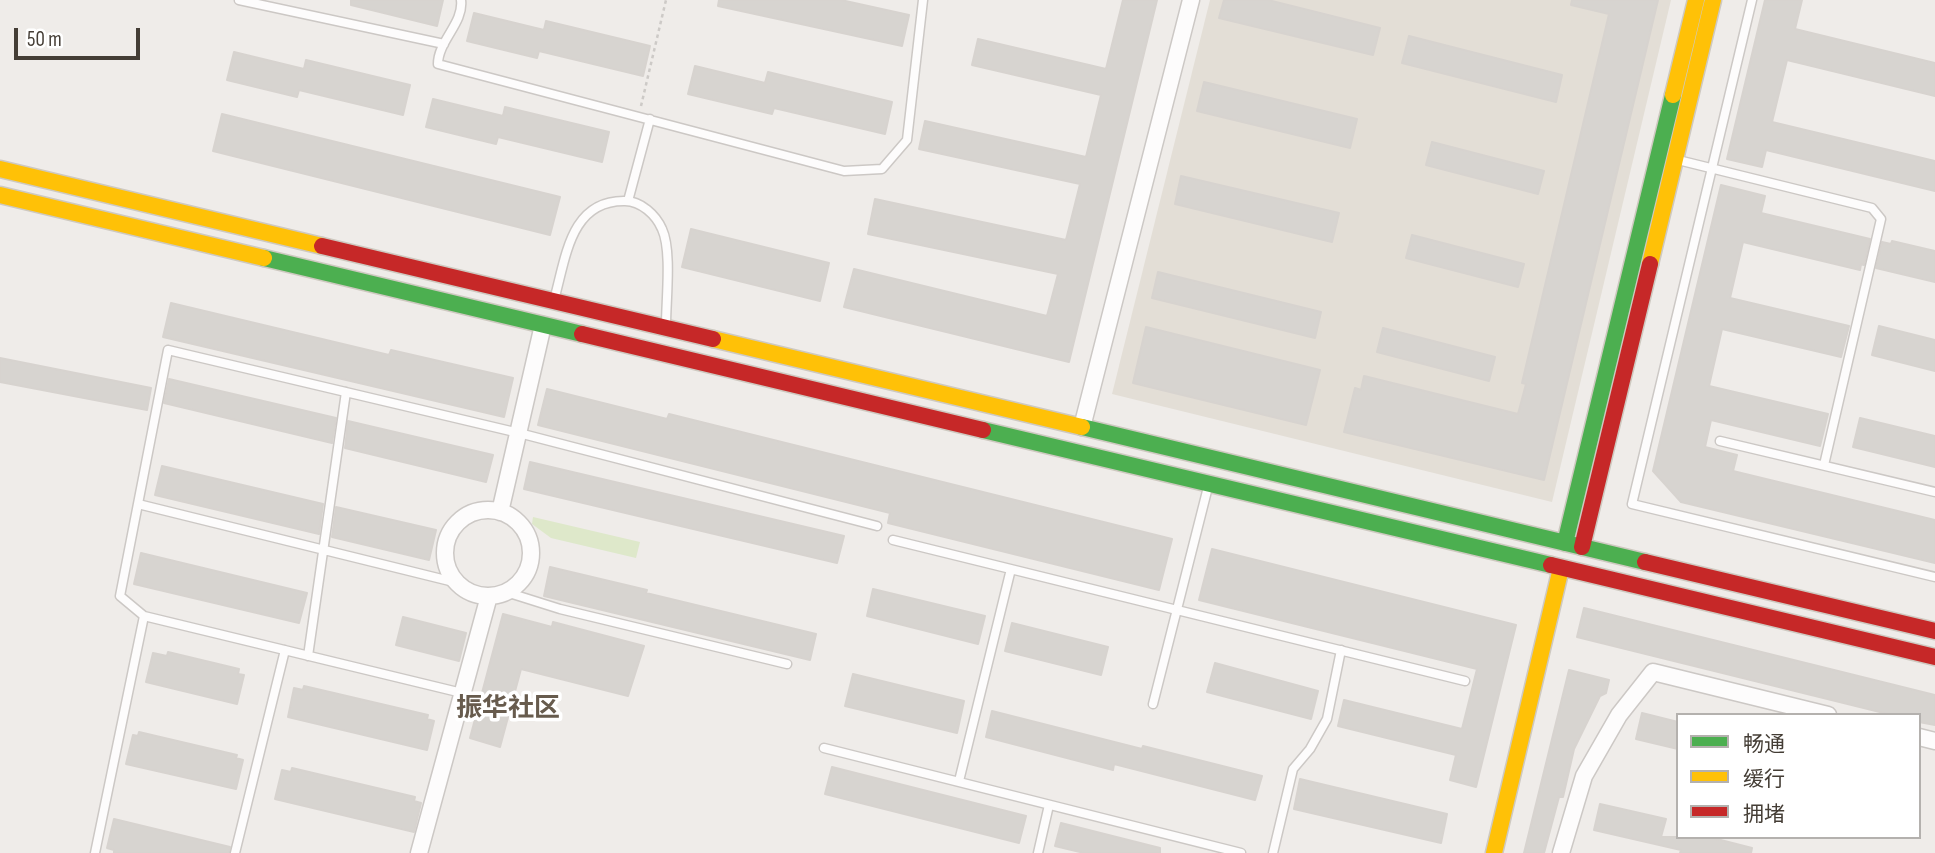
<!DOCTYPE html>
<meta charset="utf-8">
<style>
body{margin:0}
#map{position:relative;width:1935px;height:853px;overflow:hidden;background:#efece9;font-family:"Sofia Sans Condensed","Noto Sans SC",sans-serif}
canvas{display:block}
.legend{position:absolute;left:1676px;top:713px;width:245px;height:126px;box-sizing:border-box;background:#fff;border:2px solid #b4b1ae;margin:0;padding:9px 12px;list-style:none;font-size:21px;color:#443d35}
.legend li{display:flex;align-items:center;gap:14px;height:35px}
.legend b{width:35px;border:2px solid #b4b1ae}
.scale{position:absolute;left:14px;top:28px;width:126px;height:32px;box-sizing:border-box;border:4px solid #443d35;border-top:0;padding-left:9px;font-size:21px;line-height:24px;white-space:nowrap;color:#443d35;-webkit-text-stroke:5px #fff;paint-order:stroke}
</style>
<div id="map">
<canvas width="1935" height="853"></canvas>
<ul class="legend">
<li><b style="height:9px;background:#4caf50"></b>畅通</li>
<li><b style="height:9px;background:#ffc107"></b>缓行</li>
<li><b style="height:9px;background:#c62828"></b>拥堵</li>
</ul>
<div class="scale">50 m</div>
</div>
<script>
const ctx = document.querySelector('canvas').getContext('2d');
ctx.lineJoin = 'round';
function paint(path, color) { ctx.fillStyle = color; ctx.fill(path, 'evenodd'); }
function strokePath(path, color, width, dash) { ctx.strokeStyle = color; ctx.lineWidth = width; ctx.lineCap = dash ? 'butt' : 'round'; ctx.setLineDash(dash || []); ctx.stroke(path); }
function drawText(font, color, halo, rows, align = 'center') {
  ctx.font = font + ' "Sofia Sans Condensed","Noto Sans SC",sans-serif'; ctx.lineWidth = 7; ctx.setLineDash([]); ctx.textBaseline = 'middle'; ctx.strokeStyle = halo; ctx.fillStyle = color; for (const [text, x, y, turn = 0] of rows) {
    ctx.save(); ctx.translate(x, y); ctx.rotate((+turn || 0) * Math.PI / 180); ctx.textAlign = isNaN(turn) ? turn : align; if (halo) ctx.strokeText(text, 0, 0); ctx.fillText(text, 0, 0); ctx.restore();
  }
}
paint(new Path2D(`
 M1210,0h461l-119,502 -440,-108z`), '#e3ded6');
paint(new Path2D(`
 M533,517l107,25 -4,16 -85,-20 -19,-14z`), '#dee8ca');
const building = new Path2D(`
 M351,0h92l-6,26 -86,-21z
 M719,0h122l68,15 -7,31 -184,-40z
 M1123,0h34l-88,362 -225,-55 10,-38 193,47 11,-42 -190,-40 7,-35 191,41 14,-56 -161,-35 6,-28 161,36 15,-62 -129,-30 6,-26 128,30z
 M1224,0h44l112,28 -7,27 -154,-37z
 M1572,0h86l-114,480 -200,-48 11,-44 6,2 3,-14 154,38 8,-30 -4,-1 87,-369 -38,-9z
 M1765,0h37l-7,29 140,34v33l-148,-36 -15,62 163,39v30l-169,-41 -4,17 -35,-8z
 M474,13l70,17 2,-9 104,25 -7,30 -104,-25 -2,7 -70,-17z
 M1409,36l153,39 -6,27 -154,-39z
 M234,52l70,17 2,-9 104,25 -7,30 -104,-25 -2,7 -70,-17z
 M695,66l70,17 3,-11 124,30 -7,32 -111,-26 -2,6 -84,-20z
 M1204,82l153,37 -7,29 -153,-37z
 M433,99l70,17 2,-9 104,25 -7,30 -104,-25 -2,7 -70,-17z
 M222,114l338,83 -10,38 -337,-84z
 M1432,142l112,29 -6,23 -112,-29z
 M1181,176l158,37 -7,29 -157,-38z
 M1721,185l44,11 -4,17 109,26 -6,26 -3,-1 -1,6 -117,-28 -13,56 119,28 -8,31 -119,-28 -13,57 119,28 -8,32 -109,-26 -6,27 32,8 -4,16 202,49v43l-254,-61 -28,-31z
 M691,229l138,34 -9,38 -138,-34z
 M1412,235l112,29 -6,23 -112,-29z
 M1892,241l43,10v31l-59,-14 6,-26 9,2z
 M1158,272l163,40 -6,26 -163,-40z
 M171,303l218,52 2,-5 122,28 -9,39 -341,-80z
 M1879,326l56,14v31l-63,-16z
 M1146,327l174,43 -14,55 -173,-42z
 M1383,328l112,29 -6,24 -112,-29z
 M0,358l151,30 -4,22 -147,-28z
 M169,379l167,39 -4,25 -168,-40z
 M547,389l120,30 2,-5 503,125 -13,51 -271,-67 2,-10 -352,-88z
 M1860,418l75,18v31l-82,-20z
 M348,421l145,34 -7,27 -141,-34z
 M530,462l314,74 -7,27 -313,-74z
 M162,466l161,38 -4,30 -164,-39z
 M336,507l100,23 -7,30 -97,-23z
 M1212,549l304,76 -40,162 -26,-7 6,-25 -118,-29 6,-26 118,29 15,-60 -278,-69z
 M141,553l166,40 -8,30 -165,-39z
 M550,567l97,23 -1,3 170,41 -6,26 -266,-64z
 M873,589l112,27 -7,28 -111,-28z
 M1584,608l351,87v30l-16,-3v-7h-27l-315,-78z
 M503,614l49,13 1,-5 91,24 -16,50 -107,-27 -21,78 -30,-9z
 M403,617l63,16 -7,28 -63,-16z
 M1012,623l96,24 -7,28 -96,-24z
 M168,652l71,17 -1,5 6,1 -7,29 -91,-22 7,-29 14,3z
 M1215,663l103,28 -7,28 -104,-27z
 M1569,670l40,10 -3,13 -6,3 -26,53 -11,48h-4l-15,56h-20z
 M853,674l111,27 -7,32 -112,-27z
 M304,686l124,29 -1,4 7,2 -7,29 -139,-33 6,-29 9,2z
 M992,711l150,38 1,-3 119,30 -7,24 -141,-36 -1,6 -127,-33z
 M1642,713l36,9v27l-42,-10z
 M139,732l98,23 -1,3 7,2 -7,29 -110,-25 7,-29 5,1z
 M832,767l194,49 -7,27 -194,-49z
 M292,768l123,29 -1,4 7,2 -7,29 -139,-33 7,-29 9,2z
 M1300,779l147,35 -6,29 -147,-34z
 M1600,804l66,15 -5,18h48l43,11 -1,5h-71l1,-3 -87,-20z
 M114,819l116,28 -1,6h-115v-3l-7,-2z
 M1061,823l99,25v5h-76l-29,-7z`);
paint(building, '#d7d4d0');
strokePath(building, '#d7d3cf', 2);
const lane = new Path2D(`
 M239,0l205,44
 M461,0c3,23 -23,41 -23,64l406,107 38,-2 25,-29 16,-140
 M1752,0l-120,504 303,73
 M1678,160l194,48 9,11 -57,246
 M628,201l22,-82
 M554,300c12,-42 16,-100 71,-99 16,0 31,14 37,28 10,21 4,71 4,96
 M1720,441l215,51
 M138,504l320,79
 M893,540l572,141
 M506,592l54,17 227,55
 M144,616l-24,-20 48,-246 351,83 358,93
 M308,656l38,-264
 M1153,704l55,-217
 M824,748l417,105
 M959,781l52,-212
 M95,853l49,-237 318,77
 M235,853l50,-203
 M1038,853l11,-48
 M1273,853l20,-84 17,-20 17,-30 14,-69`);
const street = new Path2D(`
 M1082,427l109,-427
 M445 553a43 43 0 1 1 86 0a43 43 0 1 1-86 0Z
 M500,512l43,-187
 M1919,737l16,4
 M419,853l70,-257
 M1561,853l23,-77 35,-61 34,-43 175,43`);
const fast = new Path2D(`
 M264,258l318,76
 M1082,427l563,135
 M983,430l568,135
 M1565,543l108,-448`);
const slow = new Path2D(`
 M1673,95l23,-95
 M0,169l322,77
 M0,195l264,63
 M1650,264l63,-264
 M713,339l369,88
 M1494,853l67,-285`);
const jam = new Path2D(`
 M322,246l391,93
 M582,334l401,96
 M1582,547l68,-283
 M1645,562l290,69
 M1551,565l384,92`);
strokePath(lane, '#ccc8c5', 11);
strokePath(street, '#ccc8c5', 19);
strokePath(fast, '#cec9c0', 19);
strokePath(slow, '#cec9c0', 19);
strokePath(jam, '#cec9c0', 19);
strokePath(new Path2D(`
 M641,106l25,-106`), '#cdcac7', 2.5, [3.5, 3.5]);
strokePath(lane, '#fdfcfc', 8);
strokePath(street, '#fdfcfc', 16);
strokePath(fast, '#4caf50', 16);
strokePath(slow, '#ffc107', 16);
strokePath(jam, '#c62828', 16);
drawText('bold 26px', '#675b4d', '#fff', [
 ["振华社区",508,709]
]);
</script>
